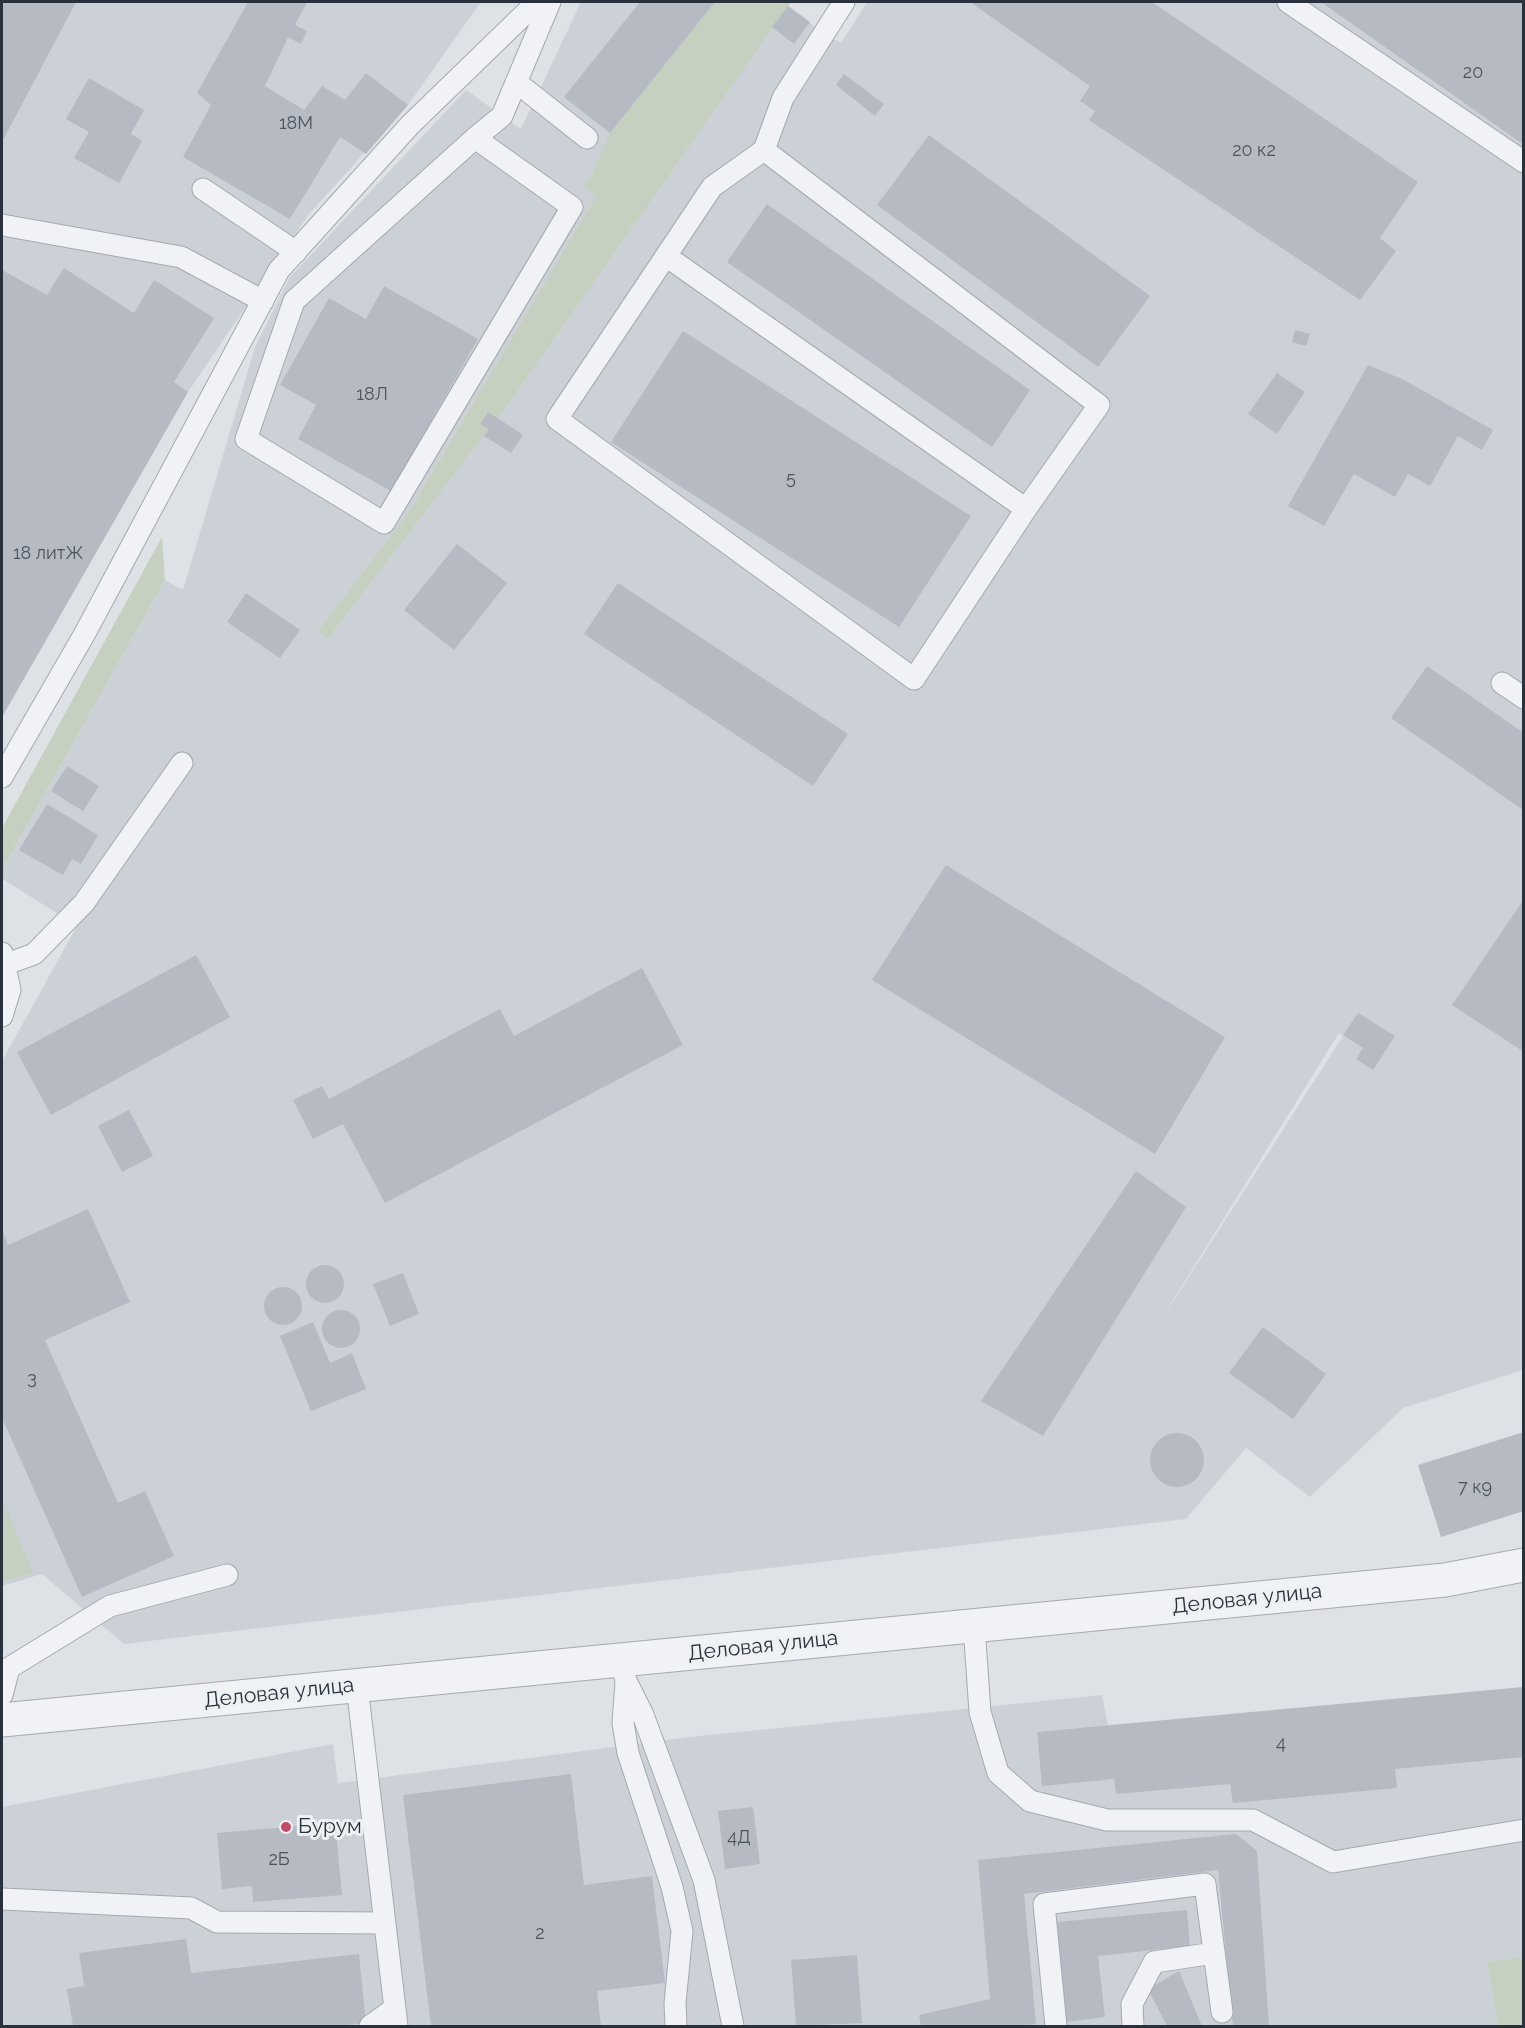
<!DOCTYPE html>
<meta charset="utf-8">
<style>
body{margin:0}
#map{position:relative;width:1525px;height:2028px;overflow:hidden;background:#dee2e6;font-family:Raleway,sans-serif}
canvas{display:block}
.frame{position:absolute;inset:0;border:3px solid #29313c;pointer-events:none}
</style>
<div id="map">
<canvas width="1525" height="2028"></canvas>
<div class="frame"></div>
</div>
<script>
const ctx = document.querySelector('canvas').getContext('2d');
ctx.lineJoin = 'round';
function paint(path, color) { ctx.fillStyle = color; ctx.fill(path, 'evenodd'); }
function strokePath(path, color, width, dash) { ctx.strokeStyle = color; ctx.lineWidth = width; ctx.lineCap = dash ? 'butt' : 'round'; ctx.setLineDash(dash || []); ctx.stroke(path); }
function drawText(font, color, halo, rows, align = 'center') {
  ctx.font = font + ' Raleway,sans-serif'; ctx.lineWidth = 6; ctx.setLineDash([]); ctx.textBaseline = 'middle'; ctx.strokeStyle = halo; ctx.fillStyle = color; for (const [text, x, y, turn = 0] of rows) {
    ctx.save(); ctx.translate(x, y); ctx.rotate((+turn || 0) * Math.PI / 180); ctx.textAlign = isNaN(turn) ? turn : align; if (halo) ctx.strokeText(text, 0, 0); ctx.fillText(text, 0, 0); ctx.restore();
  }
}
paint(new Path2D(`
 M2,2h479l-73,103 -99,109 -121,178 -186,325z
 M581,2h134l-105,132 -21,46 -7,7 14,9 -186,314 -93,122 11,7 160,-209 -8,-6 8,-12 10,7 290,-413 36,28 17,9 26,-41h656v1368l-120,38 -93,89 -64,-49 -60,71 -1062,125 -82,-70 -40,12v-525l75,-135 -71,-45 -2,-15 161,-286 18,10 72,-243 35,-70 176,-187 55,39zM1339,1033l4,3 -176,275v-1z
 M1523,1687v270l-36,6 11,63h-1496v-219l331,-63 5,39 352,-46 412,-42 6,30z`), '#ccd1d8');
paint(new Path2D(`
 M715,2h76l-293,417 -11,-6 -7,11 9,5 -161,210 -11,-7 93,-122 186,-314 -14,-9 7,-7 21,-47z
 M162,537l3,43 -161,286 2,15 -4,-3v-50z
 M2,1498l31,75 -31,9z
 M1523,1957v69h-25l-11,-64z`), '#c5d0c0');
paint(new Path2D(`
 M2,2h74l-74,140z
 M248,2h59l-12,23 12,6 -6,13 -13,-7 -23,49 39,24 18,-24 23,14 21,-27 42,32 -42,49 -26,-17 -50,82 -107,-62 28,-52 -14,-12z
 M640,2h75l-105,131 -46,-36z
 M970,2h182l266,180 -38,56 16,13 -36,49 -271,-180 6,-9 -15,-10 10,-15z
 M1321,2h203v143z
 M788,6l22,16 -16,22 -22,-17z
 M844,74l40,30 -9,12 -39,-31z
 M89,78l55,32 -13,24 11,7 -23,42 -45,-25 15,-26 -23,-13z
 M929,135l221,161 -52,71 -221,-162z
 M767,204l263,186 -38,57 -265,-185z
 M64,268l70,45 20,-33 60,38 -40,64 14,10 -186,325v-447l45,25z
 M384,286l94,53 -87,152 -93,-52 18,-34 -36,-20 49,-87 37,21z
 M1295,330l15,4 -4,12 -14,-4z
 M683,331l288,185 -72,111 -288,-185z
 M1368,365l34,14 91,51 -11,20 -24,-14 -28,50 -22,-12 -13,23 -41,-23 -30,52 -36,-20z
 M1277,373l28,19 -28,42 -29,-20z
 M488,412l35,23 -12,18 -27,-17 5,-7 -9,-5z
 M457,544l50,39 -53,67 -50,-40z
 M618,583l230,151 -35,52 -229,-152z
 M246,593l54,37 -20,28 -53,-36z
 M1427,666l97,67 -1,77 -132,-92z
 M67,766l32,20 -16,25 -32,-20z
 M47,804l51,31 -17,29 -9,-5 -9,16 -44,-25z
 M946,865l279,172 -70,117 -283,-174z
 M1524,899v153l-72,-47z
 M196,955l34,62 -179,98 -34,-63z
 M642,968l41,77 -298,158 -42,-79 -30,15 -20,-39 29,-14 7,13 171,-90 14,27z
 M1358,1013l37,23 -22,34 -17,-11 7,-11 -20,-13z
 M129,1110l24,46 -31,16 -24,-46z
 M1136,1171l50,36 -143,229 -62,-35z
 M88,1209l42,93 -85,38 73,163 27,-12 29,65 -92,41 -80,-179v-189l6,16z
 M306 1284a19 19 0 1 1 38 0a19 19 0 1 1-38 0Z
 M403,1273l16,41 -29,12 -17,-42z
 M264 1306a19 19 0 1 1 38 0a19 19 0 1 1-38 0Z
 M322 1329a19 19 0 1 1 38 0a19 19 0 1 1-38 0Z
 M313,1322l17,41 22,-10 14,36 -55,22 -31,-75z
 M1263,1327l63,47 -33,45 -64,-46z
 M1524,1432v79l-83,26 -23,-72z
 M1150 1460a27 27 0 1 1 54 0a27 27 0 1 1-54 0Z
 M1524,1687v70l-129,12 2,19 -164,15 -3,-19 -114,10 -2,-15 -72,7 -5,-54z
 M571,1774l13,111 68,-9 13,107 -68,8 4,35h-170l-28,-231z
 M753,1807l7,57 -35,5 -7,-58z
 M335,1823l7,72 -89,7 -1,-16 -30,3 -5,-56z
 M1236,1834l21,17 12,175h-36l-15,-156 -194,24 12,130 -18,2h-97l-2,-11 71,-16 -12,-139z
 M1187,1910l3,36 -92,10 7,61 -39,5 -9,-100z
 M186,1939l5,34 168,-19 7,69 -27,3h-266l-6,-37 17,-3 -5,-33z
 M857,1955l5,68 -66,3 -5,-66z
 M1179,1971l23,55h-35l-19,-37z`), '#b6bbc3');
const service = new Path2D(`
 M1288,2l236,160
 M516,82l71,56
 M475,138l97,69 -188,316 -138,-84 48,-138 181,-163 27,-22 48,-114
 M764,150l-52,37 -155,232 357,260 112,-170 73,-104 -335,-255 19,-52 61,-96
 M203,189l93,63
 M2,225l179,32 82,44
 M666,256l360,253
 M1502,683l22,15
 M2,777l82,-142 195,-365 131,-145 127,-123
 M2,953l8,37 -8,26
 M4,965l30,-11 50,-51 98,-140
 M974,1626l6,86 18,61 32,28 77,19h146l80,42 191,-32
 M621,1660l5,21 17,34 61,165 29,146
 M626,1682l-3,41 5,30 44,134 10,44 -7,72 1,23
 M357,1686l40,340
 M2,1695l7,-27 101,-62 117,-31
 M2,1899l189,9 26,14 168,1
 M370,2026l25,-18
 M1056,2026l-12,-122 161,-20 17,128
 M1133,2026l-1,-22 22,-42 60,-9`);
const tertiary = new Path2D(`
 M2,1720l1443,-140 79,-15`);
strokePath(service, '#a4a9b0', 23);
strokePath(tertiary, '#a4a9b0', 35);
strokePath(service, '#f0f2f5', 21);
strokePath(tertiary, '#f0f2f5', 33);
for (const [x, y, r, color] of [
 [286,1827,6,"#c24d65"]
]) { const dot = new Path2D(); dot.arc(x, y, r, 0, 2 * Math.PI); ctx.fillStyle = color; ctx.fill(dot); strokePath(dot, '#edf1f4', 2); }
drawText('18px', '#4c545e', null, [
 ["20",1473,73],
 ["18М",296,124],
 ["20 к2",1254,151],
 ["18Л",372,395],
 ["5",791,479],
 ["18 литЖ",48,554],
 ["3",32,1379],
 ["7 к9",1475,1488],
 ["4",1281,1744],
 ["4Д",739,1838],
 ["2Б",279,1860],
 ["2",540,1934]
]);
drawText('21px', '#29313c', '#edf1f4', [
 ["Деловая улица",1247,1599,-6],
 ["Деловая улица",763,1646,-6],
 ["Деловая улица",279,1693,-6]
]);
drawText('21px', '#29313c', '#edf1f4', [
 ["Бурум",298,1827]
], 'left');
</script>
